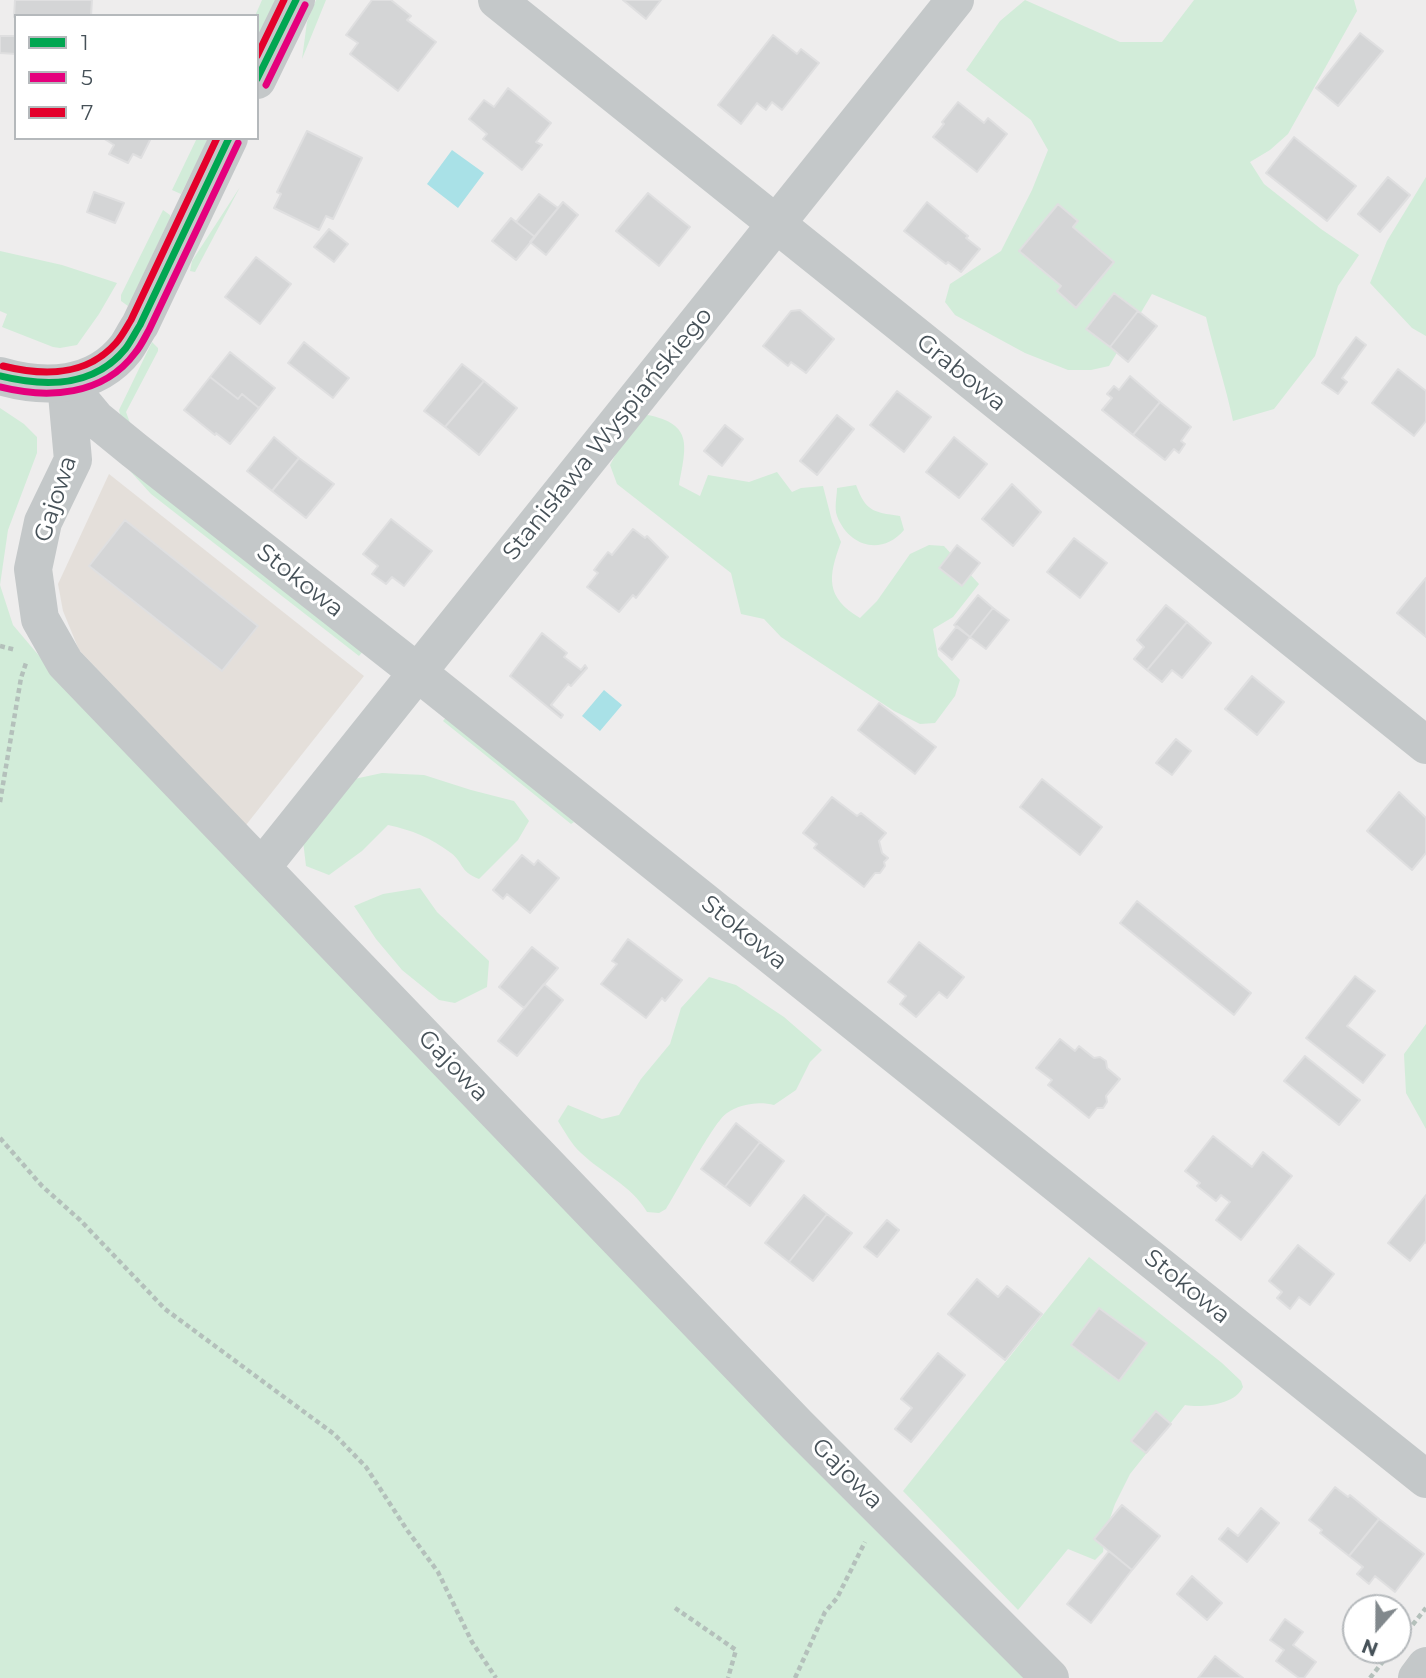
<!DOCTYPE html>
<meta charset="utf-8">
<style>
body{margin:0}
#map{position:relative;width:1426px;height:1678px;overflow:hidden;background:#eeeded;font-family:Montserrat,sans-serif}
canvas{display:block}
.legend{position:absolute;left:14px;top:14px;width:245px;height:126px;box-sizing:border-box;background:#fff;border:2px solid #b5b9bc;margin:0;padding:9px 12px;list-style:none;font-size:21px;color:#465158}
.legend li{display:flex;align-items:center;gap:14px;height:35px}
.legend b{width:35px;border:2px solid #b5b9bc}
.north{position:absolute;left:1342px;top:1594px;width:70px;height:70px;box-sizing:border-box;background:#fff;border:2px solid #b5b9bc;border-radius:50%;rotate:201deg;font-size:19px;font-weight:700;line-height:28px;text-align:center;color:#465158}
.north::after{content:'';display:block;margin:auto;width:24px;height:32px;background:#81888c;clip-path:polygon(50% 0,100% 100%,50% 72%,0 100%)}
</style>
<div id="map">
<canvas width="1426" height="1678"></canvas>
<ul class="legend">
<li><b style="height:9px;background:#00a651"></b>1</li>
<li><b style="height:9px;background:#e5007d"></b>5</li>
<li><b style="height:9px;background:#e4002b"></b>7</li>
</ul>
<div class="north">N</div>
</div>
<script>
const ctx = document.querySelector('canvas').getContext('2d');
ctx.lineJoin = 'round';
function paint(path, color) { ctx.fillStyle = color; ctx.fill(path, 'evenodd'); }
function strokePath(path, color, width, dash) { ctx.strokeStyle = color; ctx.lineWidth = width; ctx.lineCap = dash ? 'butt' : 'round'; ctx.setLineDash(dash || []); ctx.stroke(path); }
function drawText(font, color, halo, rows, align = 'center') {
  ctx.font = font + ' Montserrat,sans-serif'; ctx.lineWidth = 6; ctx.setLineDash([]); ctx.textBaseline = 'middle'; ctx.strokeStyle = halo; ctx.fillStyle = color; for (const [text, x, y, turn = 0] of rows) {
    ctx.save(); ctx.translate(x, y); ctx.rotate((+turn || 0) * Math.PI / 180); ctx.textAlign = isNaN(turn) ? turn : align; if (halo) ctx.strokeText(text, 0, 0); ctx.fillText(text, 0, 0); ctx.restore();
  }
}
paint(new Path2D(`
 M109,474l255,202 -118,149 -167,-175 -16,-39 -5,-27z`), '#e4dfda');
paint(new Path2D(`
 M262,0h14l-19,38v-22h-2z
 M316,0h10l-24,59 5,-37z
 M1025,0l95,42h42l32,-42h160l3,11 -69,123 -18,16 -20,12 14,22 57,45 38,26 -21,31 -23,70 -41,53 -41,12c-7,-35 -19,-69 -27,-104l-54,-23 -43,72 -18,4h-23l-43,-17 -70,-38 -10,-13 5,-18 51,-33 31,-61 16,-40 -17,-30 -65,-50 34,-49z
 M197,138h12l-28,56 -9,-4z
 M1426,177v159l-14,-8 -42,-45 17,-42z
 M240,187l-45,85 -5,-1 2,-10z
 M163,210l7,5v3l-38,81 -4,7 -7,-5v-6z
 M0,251l62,14 55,18 -18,31 -22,31 -17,3 -7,-1 -51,-20 5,-13 -7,-3z
 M152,342l6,6v3l-32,61 4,11 -9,-5 -2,-8z
 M0,408l24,16 13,13v16l-29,77 -8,55 13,40 55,65 978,988h-1046z
 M643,414c50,9 44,29 36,71l21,11 8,-21 41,7 28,-10 15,20 9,-4 22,-2 9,35 9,21c-13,35 -16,55 19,76l17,-17 33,-47 19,-9 15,1 35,38 -26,33 -20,12 5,27 22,24 -5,16 -20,27 -15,1 -26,-13 -113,-74 -17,-18 -23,-5 -10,-41 -114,-89 -7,-19 10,-19z
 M121,461l244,188 -6,7 -208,-162z
 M856,485c10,26 16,27 44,31l4,14c-22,26 -55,17 -67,-14 -3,-8 0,-20 0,-28z
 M447,716l127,106 -3,2 -128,-103z
 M382,773l42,2 47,15 43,11 15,20 -11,19 -39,39c-20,-8 -15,-16 -28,-26 -20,-15 -39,-23 -63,-28l-26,26 -33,24 -23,-9 -3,-25 42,-60z
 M420,888l17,24 52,49 -2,26 -32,16 -16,-3 -37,-30 -26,-31 -22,-33 29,-12z
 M709,977l27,8 48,32 38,33 -12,12 -14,28 -22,15c-15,-4 -34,-1 -47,8 -13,8 -50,79 -61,96l-7,4 -12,-1c-16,-27 -44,-38 -66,-59 -9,-8 -16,-21 -23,-32l10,-16 34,14 17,-4 22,-36 29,-35 11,-36z
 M1426,1024v105l-20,-36 -2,-39z
 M1089,1257l133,106 19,18 2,6c-8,18 -41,21 -58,18l-55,69 -15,30 -10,29 -2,19 -8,8 -27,-11 -50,61 -115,-119z`), '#d2ecd9');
paint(new Path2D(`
 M452,150l32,23 -26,35 -31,-24z
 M604,690l18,15 -22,26 -18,-15z`), '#a9e1e7');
const building = new Path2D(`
 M15,0h77l-1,16 -77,1z
 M372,0h19l20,16 -4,4 29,22 -38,49 -48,-37 8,-11 -12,-8z
 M623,0h38l-15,19z
 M1360,33l23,18 -45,55 -22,-18z
 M773,35l24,19 4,-5 18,14 -37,47 -10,-8 -6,8 -9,-7 -16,21 -23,-19z
 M0,36h16v18l-16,-1z
 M508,88l43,35 -15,19 6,3 -20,25 -39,-31 4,-5 -18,-15 15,-19 10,7z
 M958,102l26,21 4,-5 19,16 -30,38 -44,-35 11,-13 -2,-2z
 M307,131l55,27 -29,61 -7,-3 -7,14 -45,-22 7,-14 -4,-2z
 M1294,137l62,49 -29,35 -61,-48z
 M103,138h48l-10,20 -8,-4 -5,9 -19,-9 5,-9z
 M1388,177l22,18 -30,37 -22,-18z
 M94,192l30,11 -9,20 -28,-11z
 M648,193l42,34 -31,39 -43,-35z
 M539,194l19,14 -23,29 -19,-15z
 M563,202l15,13 -32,40 -16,-13z
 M927,202l41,34 -2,2 14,11 -19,23 -13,-10 -2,2 -42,-33z
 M1058,204l20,17 -5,6 41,35 -38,46 -19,-17 4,-5 -42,-35z
 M511,218l24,19 -19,23 -24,-19z
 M329,229l19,15 -14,18 -20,-15z
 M256,257l35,27 -31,40 -35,-27z
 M1114,293l24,18 -28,36 -24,-18z
 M800,310l34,29 -28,34 -15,-11 -3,4 -25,-20 28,-35z
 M1138,311l19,15 -29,36 -18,-15z
 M1356,337l10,8 -24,33 5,4 -9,12 -16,-11z
 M304,342l45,36 -16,20 -45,-35z
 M230,352l45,36 -16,20 -17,-14 -4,5 -28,-22z
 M462,364l22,17 -39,46 -21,-16z
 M1398,369l28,22v30l-12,15 -42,-33z
 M1130,376l30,26 -27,33 -31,-25 10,-12 -5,-4 7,-8 5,4z
 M210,377l28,22 4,-5 17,14 -29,36 -14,-11 -1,2 -31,-25z
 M484,381l33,27 -38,47 -34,-28z
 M897,391l34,26 -27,35 -34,-27z
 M1160,402l31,25 -10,14 4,3 -6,9 -5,-4 -9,11 -32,-25z
 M837,415l17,14 -37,46 -17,-14z
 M725,425l18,14 -21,27 -18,-15z
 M274,437l25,21 -27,33 -25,-20z
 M954,437l33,27 -28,34 -33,-26z
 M299,458l35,26 -28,34 -34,-27z
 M1012,484l29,28 -28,34 -31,-27z
 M391,519l41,32 -28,35 -12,-9 -6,7 -14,-10 6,-8 -15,-12z
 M125,520l133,106 -36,45 -133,-105z
 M633,529l12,9 2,-2 21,21 -32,41 -3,-3 -14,17 -32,-25 11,-14 -4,-3 6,-8 8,-10 4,3z
 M1074,538l33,25 -27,35 -33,-26z
 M957,545l23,18 -18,23 -23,-18z
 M1426,578v59l-29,-24z
 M978,595l15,13 -23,29 -16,-12z
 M1166,605l21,17 -40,48 -13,-11 10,-12 -7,-7z
 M993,608l16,12 -23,29 -16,-12z
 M1187,622l24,21 -29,35 -10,-8 -10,12 -15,-12z
 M957,626l13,11 -18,23 -13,-11z
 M542,633l25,20 -3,4 17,13 4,-5 2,3 -16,18 -3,-2 -17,21 12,10 -2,3 -51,-42z
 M1252,676l32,26 -27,33 -32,-26z
 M879,703l57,44 -21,27 -57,-44z
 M1176,739l15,12 -19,24 -16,-12z
 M1042,779l60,48 -22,28 -60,-48z
 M1399,792l27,26v35l-14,17 -45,-39z
 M832,797l25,19 4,-3 25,20 -7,8 3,12 6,5 -4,4 1,4 -5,7h-5l-11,14 -50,-39 3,-4 -14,-11z
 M522,855l12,10 4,-5 21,18 -29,35 -23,-19 -4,5 -10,-9z
 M1137,901l114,92 -17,22 -114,-92z
 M628,939l54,41 -17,21 -3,-3 -16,20 -45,-34 16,-20 -5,-3z
 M919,942l45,35 -17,21 -8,-6 -23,25 -16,-13 6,-8 -18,-14z
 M532,947l26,21 -34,40 -25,-21z
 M1355,976l20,15 -28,35 38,29 -22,28 -57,-45z
 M544,984l19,16 -46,56 -19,-15z
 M1060,1039l15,12 4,-5 15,12 6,-1 6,4 1,7 13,11 -14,17 1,6 -4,6h-6l-8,10 -41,-33 4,-5 -16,-12z
 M1305,1056l55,44 -21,25 -55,-44z
 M736,1123l24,19 -35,45 -24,-18z
 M1213,1136l39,31 11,-15 29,24 -51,64 -25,-20 14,-18 -9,-7 -5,6 -19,-15 3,-3 -15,-12z
 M760,1142l24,19 -34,45 -25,-19z
 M804,1195l23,19 -38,48 -24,-19z
 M1426,1195v48l-1,-1 -15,19 -22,-18z
 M827,1214l25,19 -39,48 -24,-19z
 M887,1220l12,10 -22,27 -13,-10z
 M1298,1245l36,29 -24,31 -11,-8 -9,12 -13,-11 5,-6 -13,-11z
 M977,1279l21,18 9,-11 35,28 -37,46 -57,-46z
 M1099,1308l48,35 -28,38 -48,-36z
 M938,1353l27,22 -54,67 -16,-13 17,-21 -11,-9z
 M1156,1411l15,13 -25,29 -15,-12z
 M1335,1487l13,10 2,-2 29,24 -30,37 -29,-23 2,-3 -13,-10z
 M1122,1505l38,31 -28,34 -38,-31z
 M1261,1508l18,15 -32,39 -28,-23 9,-11 10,8z
 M1379,1519l45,35 -29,38 -20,-16 -6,8 -12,-10 6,-7 -14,-11z
 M1109,1551l23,19 -41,53 -24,-19z
 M1192,1576l30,27 -15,17 -30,-26z
 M1285,1619l18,13 -10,13 23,17 -12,16h-5l-23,-17 8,-11 -14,-10z
 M1215,1656l28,22h-45z`);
paint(building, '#d4d5d6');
strokePath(building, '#dfdfe0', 2);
strokePath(new Path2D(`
 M0,646l16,4
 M0,802l21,-124 5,-15
 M0,1138l42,48 38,34 85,89 169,125 32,33 41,63 31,42 34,70 24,36
 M675,1608l61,42 -8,28
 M1402,1638l24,-30
 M795,1678l30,-66 12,-14 28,-56
 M1370,1678l15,-19`), '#b4c0bb', 4.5, [5, 3.5]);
strokePath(new Path2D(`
 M497,0l929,745
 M66,383l30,36 38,31 283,222 1009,807
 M66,383l7,77 -30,62 -10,47 7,50 25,44 732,762 253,253
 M262,867l693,-867
 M1417,1678l9,-12`), '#c4c8c9', 38);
strokePath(new Path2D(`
 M257,80l39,-80
 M0,376c44,13 95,12 126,-28 5,-7 9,-16 14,-23l89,-187`), '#c4c8c9', 38);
strokePath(new Path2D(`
 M257,79l39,-79
 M0,376c45,11 94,12 126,-28 5,-7 9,-15 14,-23l89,-187`), '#00a651', 7);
strokePath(new Path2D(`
 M266,85l39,-80
 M0,387c48,12 103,9 135,-34 6,-7 10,-16 14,-23l89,-187`), '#e5007d', 7);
strokePath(new Path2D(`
 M257,56l27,-56
 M3,366c40,10 83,11 113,-23 6,-7 10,-15 15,-23l86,-182`), '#e4002b', 7);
drawText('24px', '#465158', '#fff', [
 ["Grabowa",961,373,39],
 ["Stanisława Wyspiańskiego",608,434,-51],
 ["Gajowa",56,499,-72],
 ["Stokowa",300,581,38],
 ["Stokowa",744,933,39],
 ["Gajowa",453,1066,46],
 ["Stokowa",1187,1287,39],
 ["Gajowa",847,1474,45]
]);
</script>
